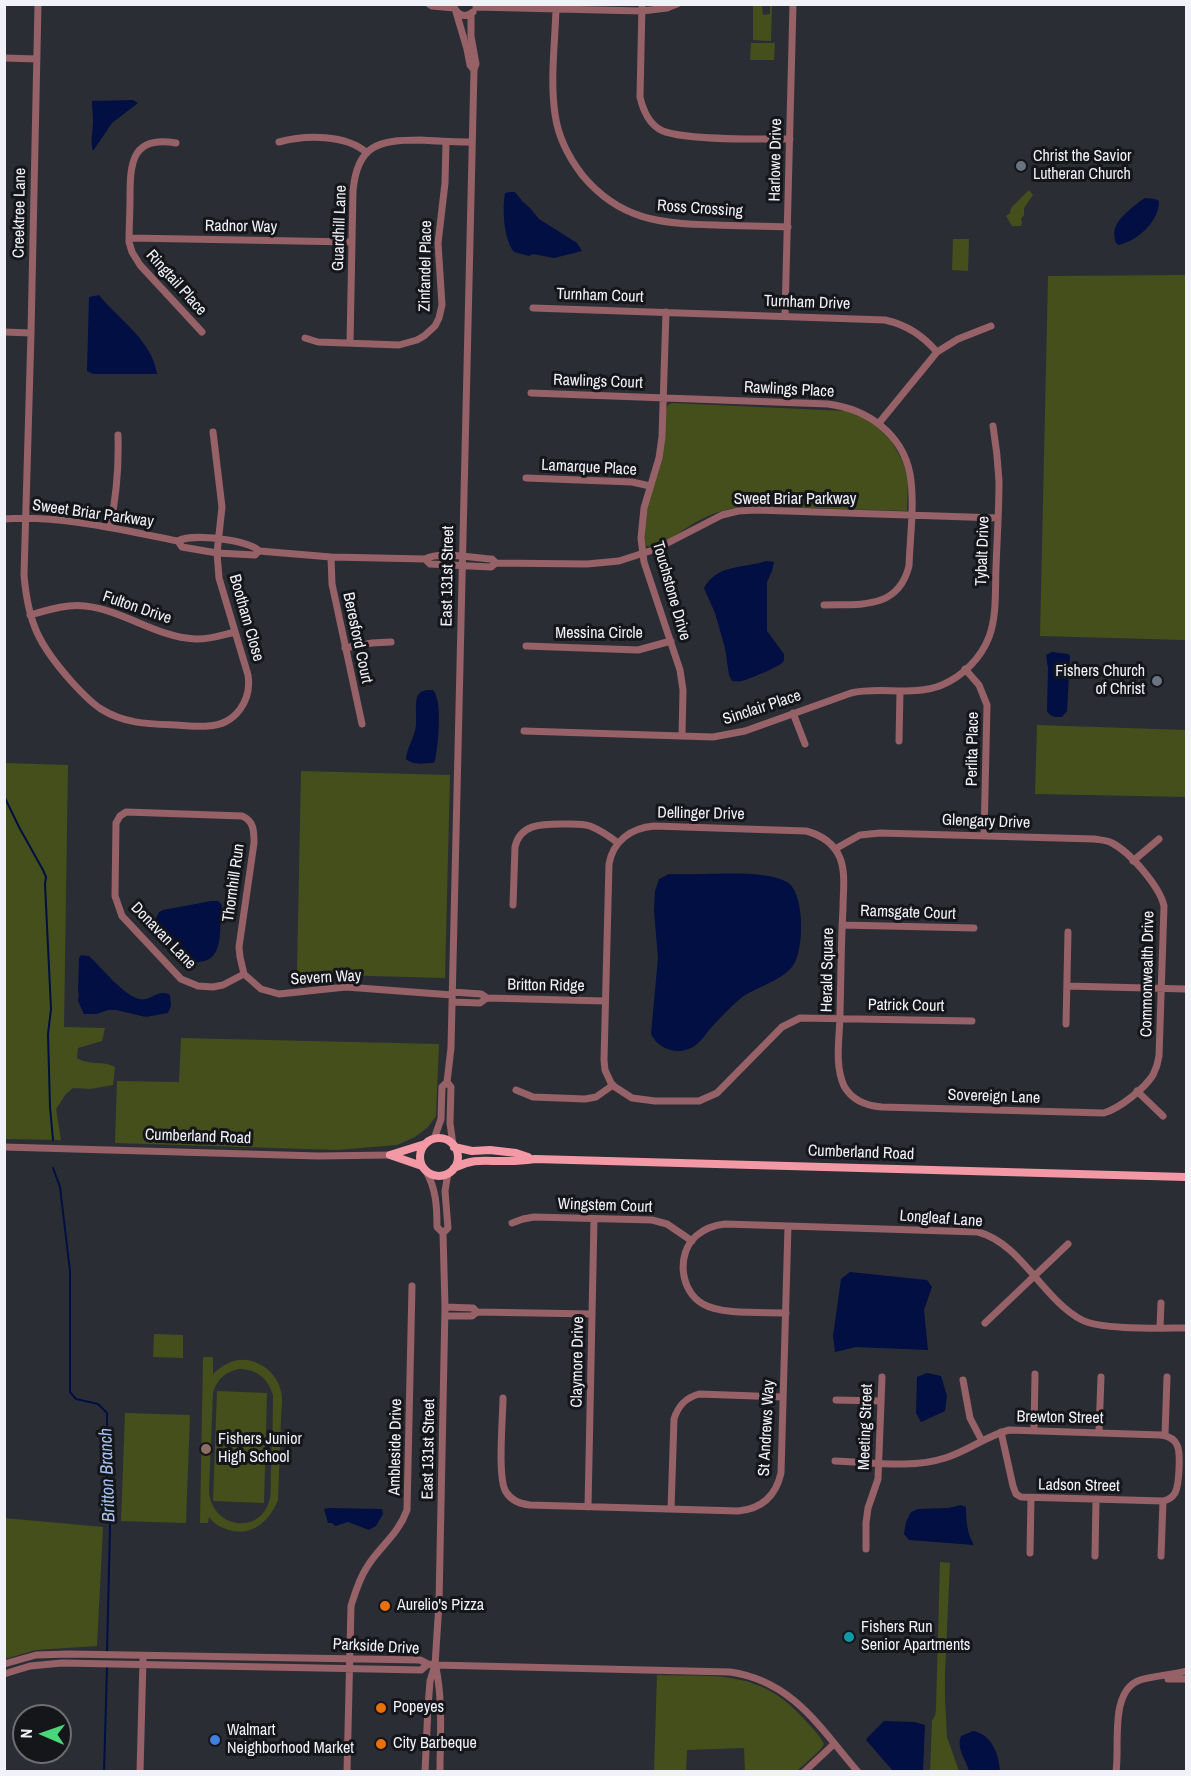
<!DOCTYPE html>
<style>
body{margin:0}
#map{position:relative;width:1191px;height:1776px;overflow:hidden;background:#2b2d35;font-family:"Archivo Narrow",sans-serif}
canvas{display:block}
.frame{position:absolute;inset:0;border:6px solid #f1f2f8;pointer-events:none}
.north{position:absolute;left:12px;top:1704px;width:60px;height:60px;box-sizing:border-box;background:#151619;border:2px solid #6d6e72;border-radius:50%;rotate:272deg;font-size:16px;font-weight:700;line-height:24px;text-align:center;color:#f1f2f8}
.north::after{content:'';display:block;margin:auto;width:21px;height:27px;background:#48d779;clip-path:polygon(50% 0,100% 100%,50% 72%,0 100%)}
</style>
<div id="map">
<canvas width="1191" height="1776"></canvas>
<div class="frame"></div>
<div class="north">N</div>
</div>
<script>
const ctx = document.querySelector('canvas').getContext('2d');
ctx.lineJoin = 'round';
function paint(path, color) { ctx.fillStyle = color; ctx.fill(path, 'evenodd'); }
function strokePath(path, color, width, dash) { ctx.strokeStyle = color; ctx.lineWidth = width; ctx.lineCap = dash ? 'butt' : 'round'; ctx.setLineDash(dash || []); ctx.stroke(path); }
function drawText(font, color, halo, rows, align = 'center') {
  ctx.font = font + ' "Archivo Narrow",sans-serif'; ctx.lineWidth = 6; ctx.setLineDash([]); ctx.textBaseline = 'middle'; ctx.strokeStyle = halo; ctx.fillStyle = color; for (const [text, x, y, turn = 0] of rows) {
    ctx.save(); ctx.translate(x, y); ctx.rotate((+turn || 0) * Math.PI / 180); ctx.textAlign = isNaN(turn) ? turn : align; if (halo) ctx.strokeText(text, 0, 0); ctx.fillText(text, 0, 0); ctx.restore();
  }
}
paint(new Path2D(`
 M753,5h9l1,10 7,-1v-9l2,1 -1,35 -18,-1z
 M751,43h24l-1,17h-24z
 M1029,190l4,5 -9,13v7l-3,4 1,4 -1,3h-9l-6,-10 4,-3 1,-5z
 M953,239h16l-1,32 -16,-1z
 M1186,275v365l-146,-4 8,-360z
 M672,403l174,8 20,6 22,18 14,25 6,17 -1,34 -164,-5c-14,3 -28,6 -41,13 -14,6 -42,30 -56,27 -7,-23 15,-108 20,-137l2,-4z
 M1037,725l149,5v67l-151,-3z
 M5,763l63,2 -4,262 41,1 -3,13 -24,7 -1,10c12,8 26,2 38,9l-2,18 -23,4 -17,-1 -7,6 -10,15 5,31 -56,-1z
 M301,771l149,4 -5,203 -148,-4z
 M181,1038l258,6 -3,72 -8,11 -13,10 -18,8 -60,5 -222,-7 2,-62 62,1z
 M154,1334l29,1v23l-30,-1z
 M203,1357h10v17c12,-11 25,-18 42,-12 12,5 21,13 25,26 4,10 1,22 1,32 -1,27 -2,53 -3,80 -8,20 -25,37 -49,30 -9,-3 -15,-6 -20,-13l-1,6h-8zM239,1369c17,0 29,9 34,26 0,24 -1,49 -2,74 -1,10 1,23 -2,33 -11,34 -58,25 -60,-11l4,-98c4,-14 12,-21 26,-24z
 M217,1391l50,2 -3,110 -51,-2z
 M125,1413l65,2 -4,108 -65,-2z
 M4,1518l99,9 -6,119 -61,4 -31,9z
 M940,1562l10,1 -5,109v27l2,38 12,34h-29l2,-51 3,-4 1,-7z
 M657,1675c60,2 103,-6 147,44 7,8 15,15 20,25l-4,6 -23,21h-52l-1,-23 -57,2 -1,21h-32z`), '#444f1b');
paint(new Path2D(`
 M133,100l5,3 -26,20 -19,28c-3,-11 0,-19 0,-30 0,-7 -1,-14 -1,-20z
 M510,192h5l8,10 7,6 9,11 38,24 5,8 -28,7 -21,-4 -4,2 -15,-4c-10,-12 -12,-43 -9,-59z
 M1145,198l10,1 4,2c0,21 -21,39 -40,44l-3,-2c-2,-6 -3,-13 1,-19 4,-8 20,-21 28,-26z
 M99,295c20,25 53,45 58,79h-64l-6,-3 2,-74z
 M766,561l8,1 -2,9 -5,11v49l17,23c0,5 1,6 -2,9 -4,4 -35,17 -40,18 -4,1 -7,0 -10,0l-3,-6 -4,-27 -10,-35 -11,-25c14,-25 40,-19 62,-27z
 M1052,652l16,2 2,2 -3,55 -5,6c-7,0 -12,0 -15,-6l1,-43 -2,-13z
 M427,690h6c10,11 5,56 2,71l-2,2c-9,0 -19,3 -27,-4 1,-12 9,-22 10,-34 1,-8 -2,-22 2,-30 3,-4 5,-4 9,-5z
 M669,874c30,2 94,-6 118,8 18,10 18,70 5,85 -13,15 -36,20 -51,31 -12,10 -22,21 -32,32 -4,5 -7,10 -12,14 -15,13 -38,7 -46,-10l7,-76 -4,-47 1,-20 4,-12z
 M211,901h7l4,4c-4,20 5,57 -25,57 -13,-7 -38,-29 -41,-44l3,-6 4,-2z
 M81,955l8,1c13,12 33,38 50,43 11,3 19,-11 31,-4l1,11 -3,7 -22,4 -30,-7h-8l-12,4h-12l-6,-13 1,-7 -1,-2 1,-34z
 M850,1272l77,8 5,7 -8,23 4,40 -72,-3 -21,5 -2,-16 8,-57z
 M927,1373l14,3 6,20 -2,15 -24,11 -5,-9 1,-36z
 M961,1505l5,2c0,14 1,26 8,38l-65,-5 -5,-6 2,-12 5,-10 7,-3 30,-1z
 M328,1508l54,1 1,5 -7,12 -7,4 -21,-8 -13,4 -3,-3h-4l-4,-14z
 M884,1721l30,1 11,3 -2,46h-30l-27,-31 1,-2z
 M973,1731c19,3 26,24 27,40h-31c-3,-12 -13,-22 -8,-35z`), '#010f42');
strokePath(new Path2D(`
 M4,796l15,31 24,43 3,7 -1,7 6,125 -3,25 2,73 3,33
 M53,1168l7,19 10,84v121l6,7 22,5 9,9v66l4,8 -4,165
 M104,1772l3,-105`), '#010f42', 2);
strokePath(new Path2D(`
 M38,4l-7,329 -7,242c4,48 15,70 47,106 9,10 19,21 30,28 24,15 48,15 75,16 11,1 22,2 32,1 27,-1 44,-25 40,-51l-29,-97 -2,-25 5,-46 -9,-75
 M429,4l3,2 22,2
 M453,4c3,11 12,15 20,8
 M642,4l-2,93c3,13 8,25 19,32 18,12 105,10 131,10
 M476,7l166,4 25,-3 10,-4
 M556,9c-1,34 -6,71 -1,105 3,23 14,44 28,62 37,44 78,48 132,49 24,1 49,1 73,2
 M456,12l11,37 3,16 4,5
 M4,58l33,1
 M279,142c26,-7 67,-8 88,11
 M176,143c-45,-8 -46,21 -46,56 0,14 -1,29 -1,43l3,10 8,13 62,67
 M129,238l223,4
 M533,308l352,12c22,5 37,15 52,32
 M666,312l-4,125 -3,21 -15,50 -3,30 3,24 36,108 3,20 -1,46
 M785,315l8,-311
 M4,332l27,1
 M305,338l13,4 81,3 18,-5 7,-4 11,-10 4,-8 3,-13 -4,-62 7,-60 1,-41
 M350,343l3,-152c4,-46 25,-51 67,-51 17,1 35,2 52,2
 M531,393l297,11c39,5 74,29 82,70 5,29 0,62 -1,92 -11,44 -49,38 -85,39
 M879,423l58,-71 21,-13 33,-13
 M526,478l106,4 18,4
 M4,519c59,-4 117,11 174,22l4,6 35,6 38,2 4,-4
 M110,527c7,-33 9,-59 8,-92
 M178,541c13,-8 72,-1 81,10l72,6 94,2c13,-8 51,-1 67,0l4,4 91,1 32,-3 37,-12 66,-34 16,-4 18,-1 242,8
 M331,557l1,27 30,140
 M425,559l5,5 61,3 5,-4
 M30,615c18,-5 36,-11 55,-9 38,4 71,31 110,33 14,1 27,-4 40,-7
 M526,646l112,4 33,-9
 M345,648l27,-5 19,-1
 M965,669l14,16 8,20 -3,131
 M793,713l12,31
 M524,731l189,6 32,-6 106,-38c30,-7 62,4 91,-8 21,-9 39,-27 47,-48 8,-21 6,-47 7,-69 1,-29 3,-58 3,-87 -1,-19 -3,-37 -6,-55
 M899,741l1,-50
 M835,849l25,-14 20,-2 214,6c6,1 13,1 18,4 18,9 48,44 52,63l-5,150c-1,7 -3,13 -6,19 -9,14 -33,33 -49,38l-222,-6c-15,-1 -30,-7 -38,-21 -10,-22 -4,-50 -4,-73 1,-35 1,-70 3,-105 0,-15 3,-35 -3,-50 -6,-15 -19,-23 -34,-27l-152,-5c-23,2 -41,15 -45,38l-5,196 1,10 6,13 4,4 17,11 23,3h44l18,-8 65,-66 18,-9 172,3
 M1133,861l26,-22
 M513,905l2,-58c5,-23 27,-23 46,-23 9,0 20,-1 29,2 10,4 19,10 28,17
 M842,925l132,3
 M244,974l-21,11 -10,2 -15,-1 -17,-7 -59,-63 -7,-20 1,-73 4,-7 6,-4 116,4c12,5 12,15 12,27l-15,104 1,10 4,17 17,15 18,5 67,-7 106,8
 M1067,986l119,3
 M452,992l29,2 6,4 118,3
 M452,1002l28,1 7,-5
 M1066,1024l2,-92
 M447,1082l4,5 -1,36 3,22
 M516,1090l17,7 52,2 11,-2 17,-12
 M1137,1091l26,25
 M434,1139l7,-20 1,-32 5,-5 4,-34 23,-978 2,-6 -5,-28v-22
 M4,1147l314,9 72,-1
 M426,1171c10,18 11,35 11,56l6,6
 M512,1223l11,-4 11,-2 118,3 15,4 25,17
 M445,1307l28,1 4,4
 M786,1313c-22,-1 -65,2 -83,-9 -23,-13 -27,-50 -7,-68 8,-7 19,-11 29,-12l253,8c43,11 65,68 104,88 19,10 80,8 104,8
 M445,1316h27l5,-4 115,2
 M985,1323l83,-79
 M1160,1327l1,-24
 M963,1380l7,38 12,23
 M503,1398c0,19 -6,80 3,94 5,8 14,12 24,13l208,6c24,-2 38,-16 43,-38l7,-247
 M836,1400l45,1
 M1034,1431l1,-57
 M1099,1432l2,-55
 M1165,1435l2,-58
 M835,1461c35,1 76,8 110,-3 23,-7 41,-22 64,-28l152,5c7,1 13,3 16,10 4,8 2,41 -2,48 -3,5 -7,7 -12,8l-142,-4 -5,-3 -3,-8 -12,-54
 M588,1507l6,-288
 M671,1509l3,-90c4,-13 11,-21 25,-25l84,3
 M866,1549v-26l2,-15 10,-29 4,-102
 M1030,1553l1,-55
 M1095,1556l1,-57
 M1161,1556l2,-55
 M4,1664l32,-9 33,-1 351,6 8,4 7,1 295,7c63,9 90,56 128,100
 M436,1668c7,33 4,69 4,104
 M4,1674l26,-8 32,-3 359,7 7,-6
 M1168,1679h18
 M140,1772l3,-112
 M347,1772l4,-166c4,-13 8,-27 16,-39 13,-21 31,-32 40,-57l5,-224
 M425,1772l3,-65 2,-26 5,-16 4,-62 6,-296 -2,-74 5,-5 -3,-37 3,-18
 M804,1772l30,-28
 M1116,1772c4,-27 -7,-81 24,-92 12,-4 32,-5 46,-9`), '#976168', 7);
strokePath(new Path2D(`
 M420 1157a19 19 0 1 1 38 0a19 19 0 1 1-38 0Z
 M454,1147l18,4 18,-1 26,3 12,4
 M390,1155l35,-11
 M390,1155l32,11
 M454,1168c21,-11 34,-6 56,-7 8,0 17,-1 25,-2l651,18`), '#f299a5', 8);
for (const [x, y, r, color] of [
 [1021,166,6,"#6b7280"],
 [1157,681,6,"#6b7280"],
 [206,1449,6,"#8d6e63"],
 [385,1606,6,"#e8710a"],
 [849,1637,6,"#0f9aa8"],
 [381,1708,6,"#e8710a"],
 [215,1740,6,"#3f7fe0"],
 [381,1744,6,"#e8710a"]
]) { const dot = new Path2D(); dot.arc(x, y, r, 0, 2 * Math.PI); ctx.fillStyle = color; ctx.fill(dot); strokePath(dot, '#151619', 2); }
drawText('16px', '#f1f2f8', '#151619', [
 ["Christ the Savior",1033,157],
 ["Lutheran Church",1033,175],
 ["Fishers Church",1145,672,"right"],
 ["of Christ",1145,690,"right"],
 ["Fishers Junior",218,1440],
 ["High School",218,1458],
 ["Aurelio's Pizza",397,1606],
 ["Fishers Run",861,1628],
 ["Senior Apartments",861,1646],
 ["Popeyes",393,1708],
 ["Walmart",227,1731],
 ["Neighborhood Market",227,1749],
 ["City Barbeque",393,1744]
], 'left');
drawText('16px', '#f1f2f8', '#151619', [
 ["Harlowe Drive",776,160,-89],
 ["Ross Crossing",700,209,4],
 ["Creektree Lane",20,213,-89],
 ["Radnor Way",241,227,1],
 ["Guardhill Lane",340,228,-88],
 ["Zinfandel Place",426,266,-89],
 ["Ringtail Place",176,283,48],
 ["Turnham Court",600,296,2],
 ["Turnham Drive",807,303,2],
 ["Rawlings Court",598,382,2],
 ["Rawlings Place",789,390,3],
 ["Lamarque Place",589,468,3],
 ["Sweet Briar Parkway",795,500],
 ["Sweet Briar Parkway",93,514,8],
 ["Tybalt Drive",983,551,-88],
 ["East 131st Street",448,576,-89],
 ["Touchstone Drive",671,591,74],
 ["Fulton Drive",137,608,19],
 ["Bootham Close",246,618,74],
 ["Messina Circle",599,634],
 ["Beresford Court",357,638,78],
 ["Sinclair Place",762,708,-18],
 ["Perlita Place",973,749,-89],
 ["Dellinger Drive",701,814,1],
 ["Glengary Drive",986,822,2],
 ["Thornhill Run",234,883,-82],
 ["Ramsgate Court",908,913,2],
 ["Donavan Lane",163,936,46],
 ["Herald Square",828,970,-89],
 ["Commonwealth Drive",1148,974,-89],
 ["Severn Way",326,978,-3],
 ["Britton Ridge",546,986,1],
 ["Patrick Court",906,1006,1],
 ["Sovereign Lane",994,1097,2],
 ["Cumberland Road",198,1137,2],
 ["Cumberland Road",861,1153,2],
 ["Wingstem Court",605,1206,2],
 ["Longleaf Lane",941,1219,4],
 ["Claymore Drive",578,1362,-89],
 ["Brewton Street",1060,1418,1],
 ["Meeting Street",866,1427,-88],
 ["St Andrews Way",767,1428,-87],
 ["Ambleside Drive",396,1447,-89],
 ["East 131st Street",429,1449,-89],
 ["Ladson Street",1079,1486,1],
 ["Parkside Drive",376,1647,3]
]);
drawText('italic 18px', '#a7c1f3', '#151619', [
 ["Britton Branch",108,1475,-92]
]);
</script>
